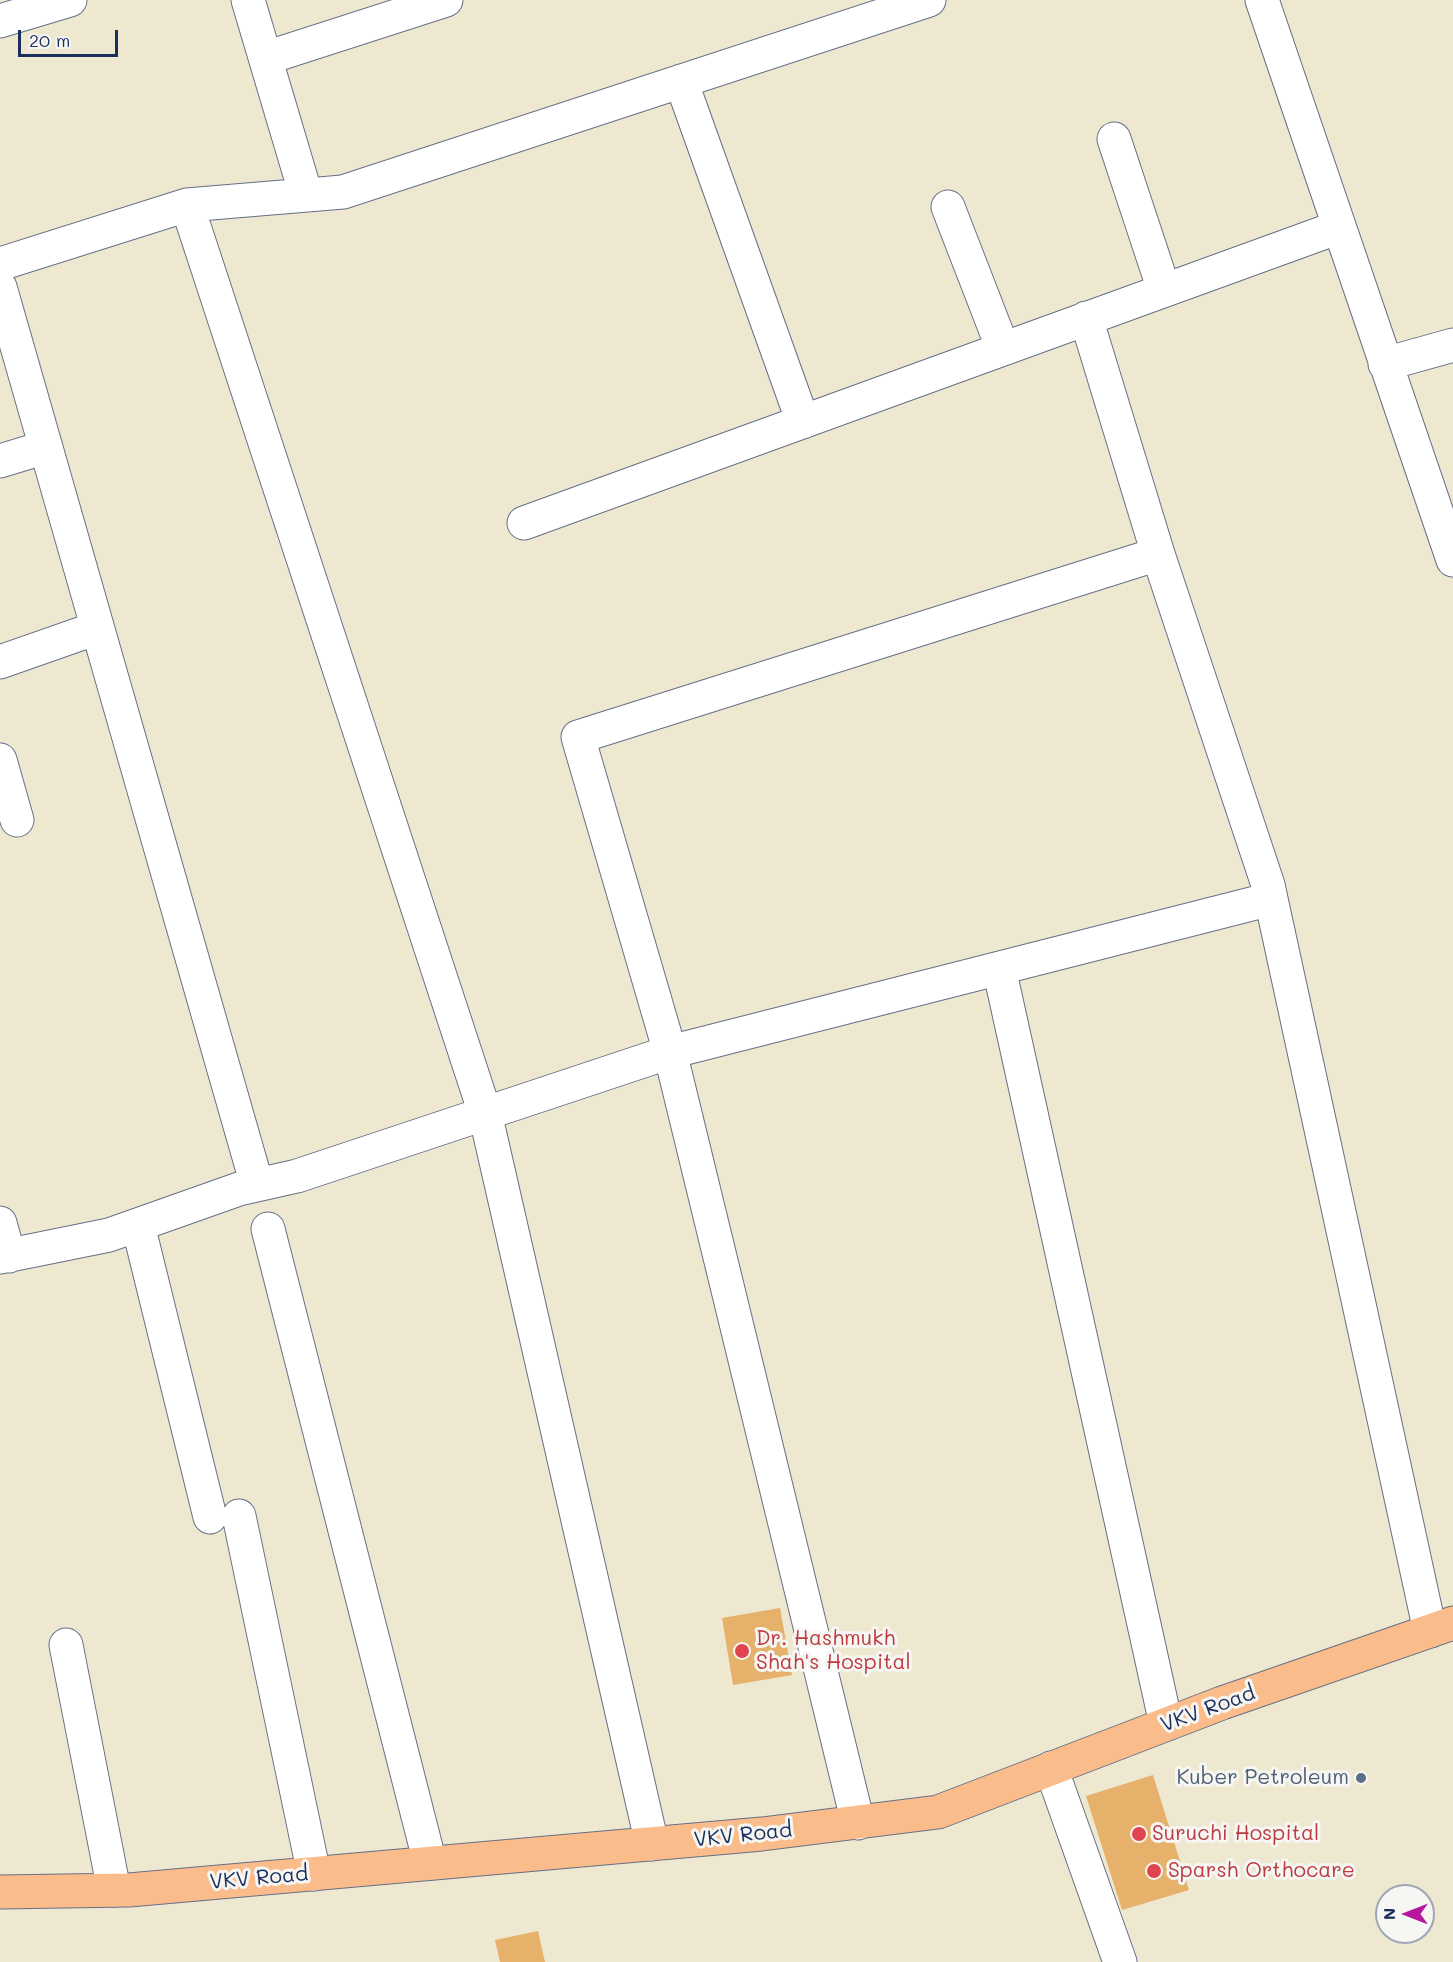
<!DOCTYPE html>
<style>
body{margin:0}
#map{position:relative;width:1453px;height:1962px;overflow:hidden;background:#eee8d1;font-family:Mali,sans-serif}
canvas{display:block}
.north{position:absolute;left:1375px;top:1884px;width:60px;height:60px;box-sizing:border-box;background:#f6f6f2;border:2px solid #9ea6b7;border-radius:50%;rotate:270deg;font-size:16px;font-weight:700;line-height:24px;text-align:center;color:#1b2f5e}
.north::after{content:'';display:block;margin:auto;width:21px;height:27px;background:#b5179e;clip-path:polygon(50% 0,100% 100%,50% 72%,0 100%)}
.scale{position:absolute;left:18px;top:30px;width:100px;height:27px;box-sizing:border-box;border:3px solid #1b2f5e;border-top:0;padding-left:8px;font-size:18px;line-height:21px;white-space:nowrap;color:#1b2f5e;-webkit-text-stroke:4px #f6f6f2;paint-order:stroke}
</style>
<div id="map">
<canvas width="1453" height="1962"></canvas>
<div class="north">N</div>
<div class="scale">20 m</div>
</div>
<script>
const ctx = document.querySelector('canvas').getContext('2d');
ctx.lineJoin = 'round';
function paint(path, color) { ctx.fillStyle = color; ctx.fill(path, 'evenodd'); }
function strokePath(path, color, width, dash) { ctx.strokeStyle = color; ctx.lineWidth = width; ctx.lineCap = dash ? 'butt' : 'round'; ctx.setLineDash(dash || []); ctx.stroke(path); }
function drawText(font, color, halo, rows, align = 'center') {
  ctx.font = font + ' Mali,sans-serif'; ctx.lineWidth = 6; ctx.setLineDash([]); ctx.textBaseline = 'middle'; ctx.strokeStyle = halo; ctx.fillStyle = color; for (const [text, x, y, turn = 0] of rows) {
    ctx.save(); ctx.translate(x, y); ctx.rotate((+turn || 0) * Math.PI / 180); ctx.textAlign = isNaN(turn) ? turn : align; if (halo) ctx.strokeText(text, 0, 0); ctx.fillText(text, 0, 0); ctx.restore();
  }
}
paint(new Path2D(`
 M780,1608l12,67 -59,10 -11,-67z
 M1153,1775l36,115 -67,20 -36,-114z
 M538,1931l7,31h-45l-5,-22z`), '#e5b16b');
const minor = new Path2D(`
 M248,0l58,195
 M1262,0l191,560
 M0,21l70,-21
 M266,58l180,-58
 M681,81l122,341
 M1114,139l50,151
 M187,205l298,908 167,731
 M948,207l55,142
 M0,264l187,-59 156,-13 586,-192
 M0,287l257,898
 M1086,318l72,236
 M1385,364l68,-19
 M0,461l46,-14
 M524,523l815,-296
 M0,662l97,-34
 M0,760l17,60
 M999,968l167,756
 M0,1223l9,33
 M138,1225l72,292
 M268,1229l162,634
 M0,1257l109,-22 130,-46 58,-13 373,-124 601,-153
 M239,1516l75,358
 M66,1645l48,245
 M1051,1768l69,194
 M858,1823l-188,-771 -92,-315 580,-183 110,331 162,746`);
const major = new Path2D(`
 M0,1892l129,-2 633,-56 176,-22 284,-109 231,-80`);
strokePath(minor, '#657086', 35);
strokePath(major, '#657086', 35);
strokePath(minor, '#fff', 33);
strokePath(major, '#fabc8b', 33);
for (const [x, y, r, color] of [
 [742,1651,8,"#e0444e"],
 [1361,1778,6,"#5c6f8a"],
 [1139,1834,8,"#e0444e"],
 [1154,1871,8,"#e0444e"]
]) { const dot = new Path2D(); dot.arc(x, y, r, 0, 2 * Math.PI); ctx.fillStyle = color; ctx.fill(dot); strokePath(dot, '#f6f6f2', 2); }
drawText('21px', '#be3a42', '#f6f6f2', [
 ["Dr. Hashmukh",756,1639],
 ["Shah's Hospital",756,1663],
 ["Suruchi Hospital",1152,1834],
 ["Sparsh Orthocare",1168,1871]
], 'left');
drawText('21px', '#1b2f5e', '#f6f6f2', [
 ["VKV Road",1208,1709,-20],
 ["VKV Road",743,1835,-6],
 ["VKV Road",259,1878,-5]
]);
drawText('21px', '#4e5e75', '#f6f6f2', [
 ["Kuber Petroleum",1349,1778]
], 'right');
</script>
